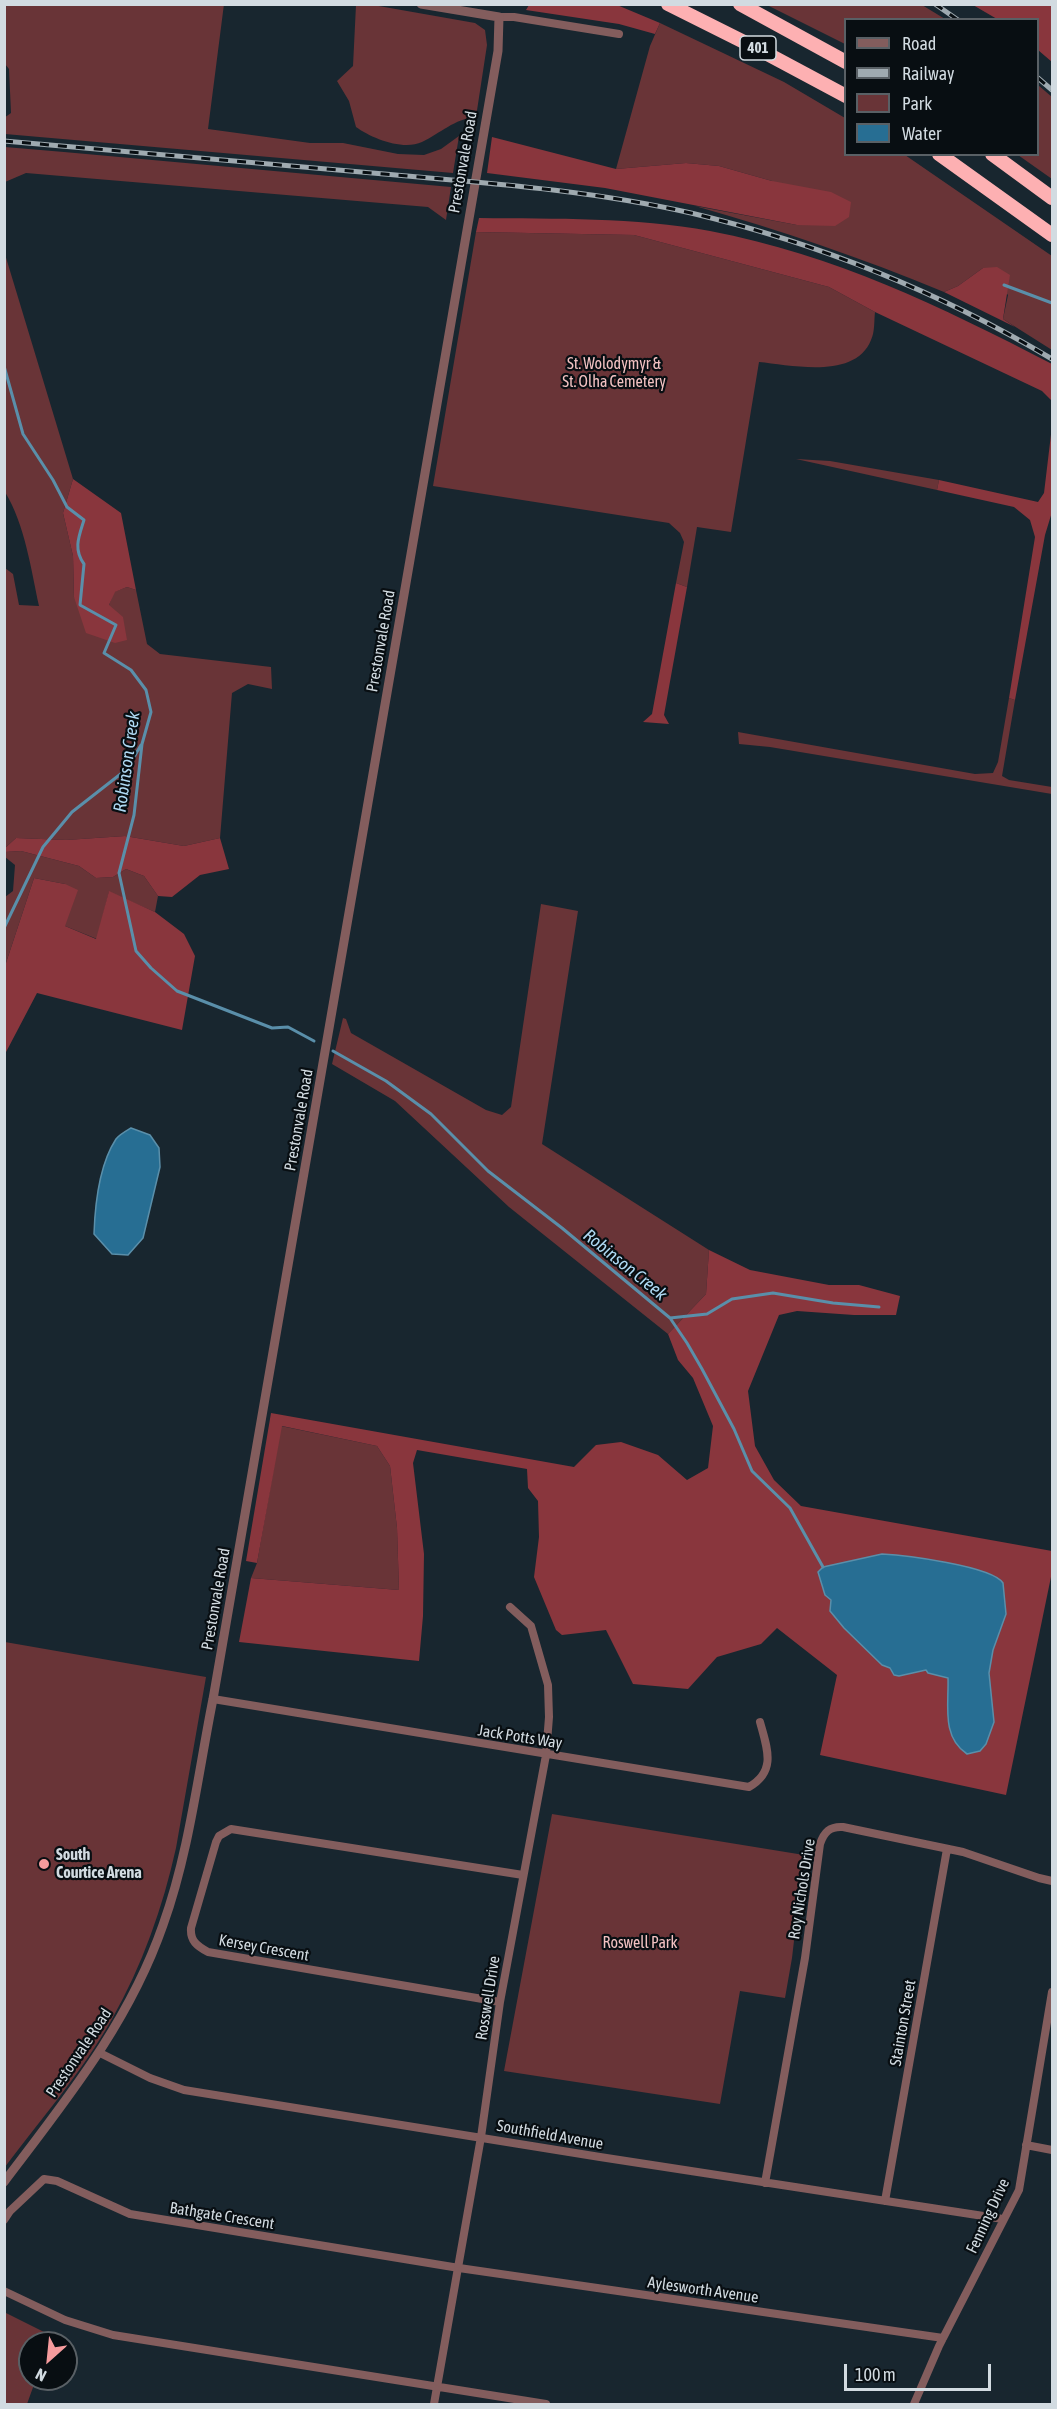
<!DOCTYPE html>
<style>
body{margin:0}
#map{position:relative;width:1057px;height:2409px;overflow:hidden;background:#18262f;font-family:"Asap Condensed",sans-serif}
canvas{display:block}
.frame{position:absolute;inset:0;border:6px solid #d2dbe1;pointer-events:none}
.legend{position:absolute;left:844px;top:18px;width:195px;height:138px;box-sizing:border-box;background:#080e12;border:2px solid #596065;margin:0;padding:8px 10px;list-style:none;font-size:18px;color:#d2dbe1}
.legend li{display:flex;align-items:center;gap:12px;height:30px}
.legend b{width:30px;border:2px solid #596065}
.north{position:absolute;left:18px;top:2331px;width:60px;height:60px;box-sizing:border-box;background:#080e12;border:2px solid #596065;border-radius:50%;rotate:207deg;font-size:16px;font-weight:700;line-height:24px;text-align:center;color:#d2dbe1}
.north::after{content:'';display:block;margin:auto;width:21px;height:27px;background:#f59b9d;clip-path:polygon(50% 0,100% 100%,50% 72%,0 100%)}
.scale{position:absolute;left:844px;top:2364px;width:147px;height:27px;box-sizing:border-box;border:3px solid #d2dbe1;border-top:0;padding-left:8px;font-size:18px;line-height:21px;white-space:nowrap;color:#d2dbe1;-webkit-text-stroke:4px #080e12;paint-order:stroke}
</style>
<div id="map">
<canvas width="1057" height="2409"></canvas>
<div class="frame"></div>
<ul class="legend">
<li><b style="height:8px;background:#835d5d"></b>Road</li>
<li><b style="height:8px;background:#9faab0"></b>Railway</li>
<li><b style="height:16px;background:#693437"></b>Park</li>
<li><b style="height:16px;background:#276e93"></b>Water</li>
</ul>
<div class="north">N</div>
<div class="scale">100 m</div>
</div>
<script>
const ctx = document.querySelector('canvas').getContext('2d');
ctx.lineJoin = 'round';
function paint(path, color) { ctx.fillStyle = color; ctx.fill(path, 'evenodd'); }
function strokePath(path, color, width, dash) { ctx.strokeStyle = color; ctx.lineWidth = width; ctx.lineCap = dash ? 'butt' : 'round'; ctx.setLineDash(dash || []); ctx.stroke(path); }
function drawText(font, color, halo, rows, align = 'center') {
  ctx.font = font + ' "Asap Condensed",sans-serif'; ctx.lineWidth = 4.5; ctx.setLineDash([]); ctx.textBaseline = 'middle'; ctx.strokeStyle = halo; ctx.fillStyle = color; for (const [text, x, y, turn = 0] of rows) {
    ctx.save(); ctx.translate(x, y); ctx.rotate((+turn || 0) * Math.PI / 180); ctx.textAlign = isNaN(turn) ? turn : align; if (halo) ctx.strokeText(text, 0, 0); ctx.fillText(text, 0, 0); ctx.restore();
  }
}
paint(new Path2D(`
 M224,4l-16,125 102,14h33l55,11 26,1 17,-6 18,-13 -6,37 -448,-39 -1,-16 7,-5 -2,-44 -4,-5v-59z
 M356,5h17l102,18 10,7 2,15 -11,72c-22,2 -35,16 -54,25 -19,9 -51,-4 -66,-15l-7,-26 -12,-20 16,-15z
 M767,5h155l23,14 -99,1 -1,24z
 M660,23l124,59 61,36 1,36 59,1 147,101v94l-49,-31 5,-24 -25,-27 -25,18 -14,6c-82,-34 -164,-62 -249,-86l102,19 -25,-44 -53,-15 -33,-3 -70,6 34,-123z
 M1038,85l14,12v82l-34,-24 20,-1z
 M5,147l59,5 387,35 -5,33 -18,-13 -402,-34 -21,9z
 M476,232l158,3 195,52 46,25c-1,8 0,20 -4,28 -16,40 -80,25 -112,22l-28,170 -34,-5 -10,60 -11,-4 8,-41 -4,-9 -11,-10 -236,-37z
 M4,251l69,228 -10,34 10,43 1,41 35,8 5,-13 13,-5 9,3 11,54 13,10 111,13 1,22 -24,-5 -16,9 -12,145 -36,8 -59,-10 -59,4 -50,-2 -11,10v-280l8,6 6,31 20,1c-8,-37 -14,-81 -34,-114z
 M796,459l34,2 109,19 -2,10z
 M1009,698l6,2 -13,76 7,4 43,7v7l-282,-47 -31,-3 -1,-12 237,42 18,-1 5,-11z
 M21,851l58,15 17,12 17,-1 13,-8 18,7 14,20 -3,16 -46,-20 -12,47 -32,-13v-42l-31,-6 -29,88v-69l8,-6 2,-26 -10,-8v-5z
 M541,904l37,7 -36,233 167,106 -3,44 -38,40 -159,-127 -114,-106 -63,-37 11,-46 3,1 5,14 135,77 16,5 9,-8z
 M281,1426l96,20 13,20 7,62 2,62 -148,-12 6,-15z
 M5,1642l201,35 -30,171c-13,59 -34,118 -64,171 -30,53 -71,100 -107,148z
 M552,1814l252,41 -12,103 -7,40 -45,-7 -20,113 -216,-33z
 M4,2312l50,25 -3,6h-21v36h6l-9,25h-22z`), '#693437');
paint(new Path2D(`
 M529,5h88l43,18 -5,11 -36,-10 -93,-14z
 M973,5h79v57l-14,-12v-30l-41,-1z
 M492,137l124,32 70,-6 33,3 53,15 59,11 20,10 -2,15 -14,9 -38,-1 -192,-37 -118,-15z
 M479,218c76,1 156,-1 231,13 125,24 230,75 342,133v43l-1,-7 -9,-9 -167,-79 -46,-25 -195,-52 -158,-3z
 M997,267l13,8 -7,44 12,8 -71,-35 14,-6 25,-18z
 M1052,426v86l-7,23 -30,165 -6,-2 26,-161 -5,-17 -16,-13 -77,-17 2,-10 99,22 6,-9z
 M73,479l48,34 15,77 -9,-3 -12,5 -6,13 14,12 4,23 -12,3 -29,-10 -12,-36 -1,-41 -10,-43z
 M676,583l11,4 -23,128 5,9 -26,-2 9,-8z
 M125,836l59,10 36,-8 9,31 -29,6 -28,22 -14,-1 -14,-20 -18,-7 -13,8 -17,1 -17,-12 -58,-15 -16,1v-4l11,-10 50,2z
 M34,878l31,6 13,6 -13,36 31,13 13,-48 46,21 29,22 11,22 -13,74 -145,-37 -32,61v-88z
 M709,1250l41,20 79,15h30l41,11 -4,19h-42l-57,-4 -18,4 -31,76 7,55 19,34 27,26 251,45v21l-46,223 -186,-40 17,-80 -60,-47 -16,16 -44,13 -29,32 -55,-5 -27,-54 -44,5 -6,-5 -22,-53 5,-40 -1,-36 -10,-13 -1,-19 -110,-19 -4,13 11,91 -1,62 -4,45 -180,-19 12,-64 148,12 -2,-62 -7,-62 -13,-20 -95,-20 -25,137 -11,-2 25,-148 303,54 22,-22 25,-3 37,13 29,25 21,-12 5,-42 -20,-48 -15,-18 -10,-26 38,-40z`), '#89363d');
const water = new Path2D(`
 M131,1128l19,7 9,13 1,19 -17,71 -15,17 -16,-1 -18,-20c1,-30 5,-69 22,-95 3,-4 10,-8 15,-11z
 M882,1554c22,1 110,12 121,29l3,31 -13,36 -4,23 5,49 -8,22 -6,7 -13,3c-26,-17 -18,-50 -19,-76l-20,-5 -2,-3 -27,6 -5,-1 -4,-7 -8,-3 -38,-37 -14,-17 1,-11 -6,-5 -7,-23 5,-5z`);
paint(water, '#276e93');
strokePath(water, '#5a8faa', 1.5);
strokePath(new Path2D(`
 M1004,285l48,18
 M4,366l19,68 30,46 14,27 17,13c-5,16 -11,29 0,44l-4,41 36,20 -12,28 27,17 15,20 5,22 -9,32 -8,71 -15,58 17,78 15,17 26,23 95,37 16,-1 26,14
 M4,928l39,-81 29,-35 55,-43 14,-24
 M333,1051l53,30 45,33 57,57 74,57 108,90 17,25 15,26 32,60 18,42 38,37 33,59
 M670,1318l37,-4 25,-15 41,-6 60,10 46,4`), '#5a8faa', 3);
strokePath(new Path2D(`
 M499,17h15l105,17
 M213,1699l536,88c28,-16 18,-39 11,-65
 M500,2002l-292,-50c-11,-6 -18,-11 -17,-24l25,-86 3,-6 12,-7 292,46
 M100,2053l50,25 34,12 416,67 403,62
 M1026,2145l26,5
 M765,2183l40,-225 15,-114c4,-12 10,-18 23,-17l120,25 76,26 13,3
 M885,2201l62,-352
 M4,2220l6,-9 34,-32 13,2 73,33 329,54 484,70
 M4,2291l61,29 48,15 433,69
 M434,2404l47,-267 19,-135 46,-247 3,-38 -1,-32 -17,-59 -21,-19
 M914,2404l25,-58 80,-156 33,-198`), '#835d5d', 8);
strokePath(new Path2D(`
 M4,2182c62,-82 125,-159 159,-257 26,-72 35,-151 50,-226l285,-1648 1,-34 -78,-13`), '#835d5d', 9);
strokePath(new Path2D(`
 M668,4l92,46 86,46
 M740,4l106,58
 M939,154l113,81
 M992,154l60,44`), '#fdb0b2', 14);
const rail = new Path2D(`
 M935,4l23,16
 M1038,78l14,12
 M4,141c127,11 253,22 380,33 103,9 206,16 307,39 127,30 250,80 361,146`);
strokePath(rail, '#9faab0', 5);
strokePath(rail, '#080e12', 3, [9]);
for (const [x, y, r, color] of [
 [44,1864,6,"#f59b9d"]
]) { const dot = new Path2D(); dot.arc(x, y, r, 0, 2 * Math.PI); ctx.fillStyle = color; ctx.fill(dot); strokePath(dot, '#080e12', 2); }
for (const [x, y, w] of [
 [758,48,36]
]) { const box = new Path2D(); box.roundRect(x - w / 2, y - 12, w, 24, 4.5); ctx.fillStyle = '#080e12'; ctx.fill(box); strokePath(box, '#d2dbe1', 1.5); }
drawText('bold 15px', '#d2dbe1', null, [
 ["401",758,48]
]);
drawText('16px', '#d2dbe1', '#080e12', [
 ["Prestonvale Road",463,162,-80],
 ["Prestonvale Road",381,641,-80],
 ["Prestonvale Road",299,1120,-80],
 ["Prestonvale Road",216,1599,-80],
 ["Jack Potts Way",520,1737,9],
 ["Roy Nichols Drive",802,1889,-81],
 ["Kersey Crescent",264,1948,10],
 ["Rosswell Drive",488,1998,-81],
 ["Stainton Street",903,2023,-80],
 ["Prestonvale Road",79,2053,-56],
 ["Southfield Avenue",550,2135,10],
 ["Bathgate Crescent",222,2216,9],
 ["Fenning Drive",988,2216,-65],
 ["Aylesworth Avenue",703,2290,8]
]);
drawText('16px', '#f3c2c2', '#080e12', [
 ["St. Wolodymyr &",614,364],
 ["St. Olha Cemetery",614,382],
 ["Roswell Park",640,1943]
]);
drawText('bold 16px', '#d2dbe1', '#080e12', [
 ["South",56,1855],
 ["Courtice Arena",56,1873]
], 'left');
drawText('italic 18px', '#afd9f3', '#080e12', [
 ["Robinson Creek",127,762,-82],
 ["Robinson Creek",625,1265,39]
]);
</script>
